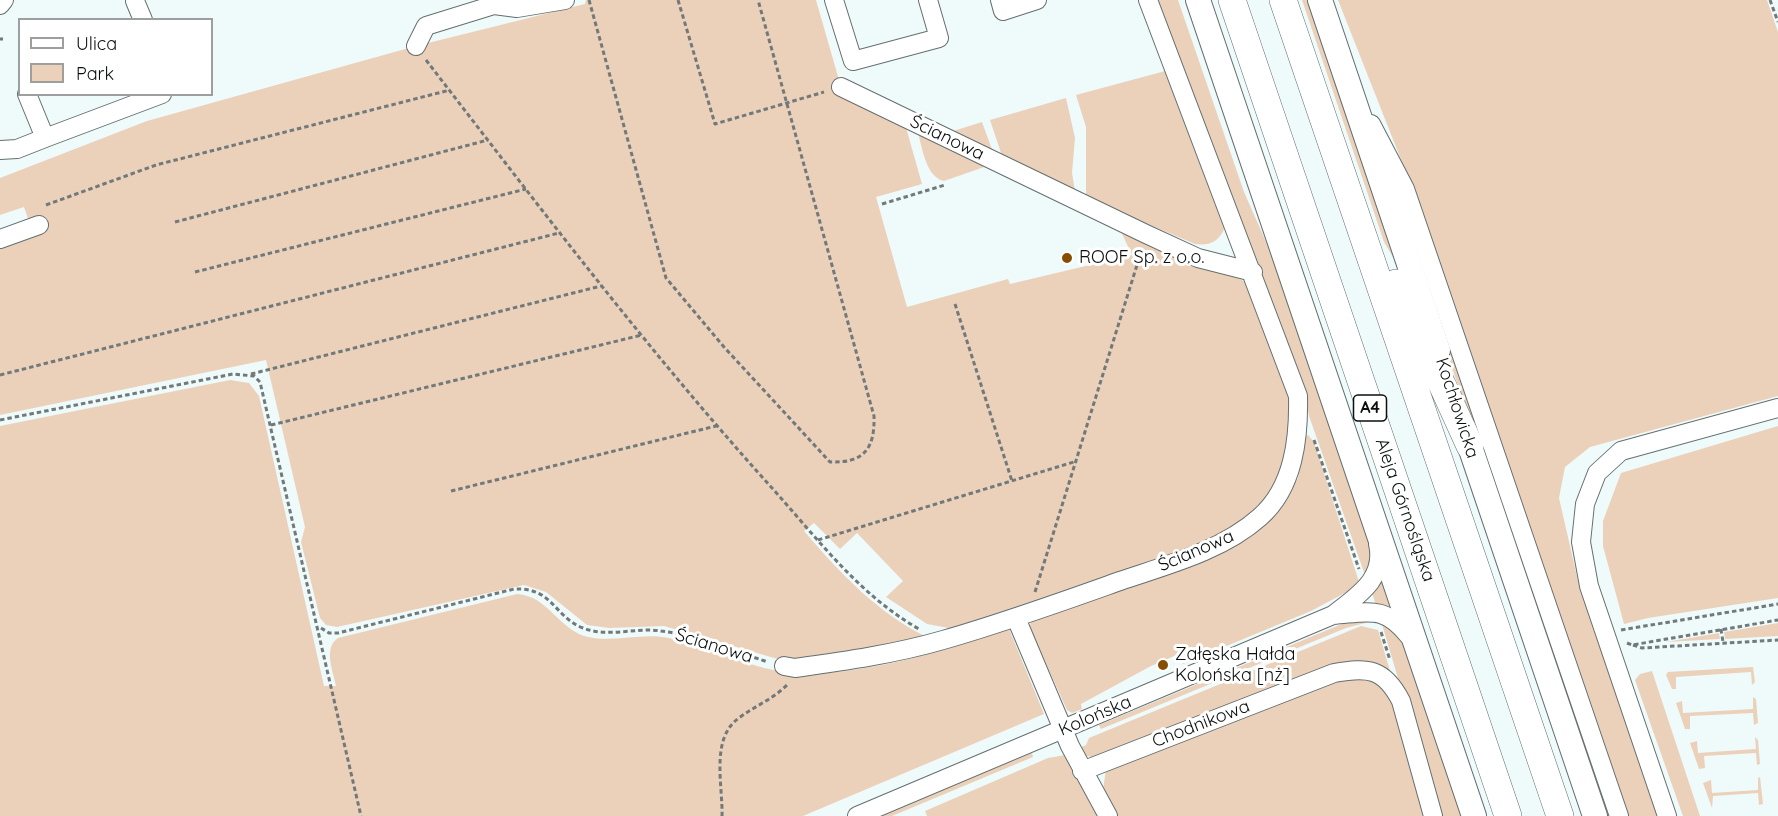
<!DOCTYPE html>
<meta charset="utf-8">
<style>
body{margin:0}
#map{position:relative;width:1778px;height:816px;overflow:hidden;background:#effafb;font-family:Quicksand,sans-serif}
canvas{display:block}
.legend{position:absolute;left:18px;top:18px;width:195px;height:78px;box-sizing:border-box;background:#fff;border:2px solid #9d9f9f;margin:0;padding:8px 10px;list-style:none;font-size:18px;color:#0b0f0f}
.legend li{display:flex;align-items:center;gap:12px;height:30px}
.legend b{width:30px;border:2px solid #9d9f9f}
</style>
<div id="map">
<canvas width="1778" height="816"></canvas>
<ul class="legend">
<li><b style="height:8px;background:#fff"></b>Ulica</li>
<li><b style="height:16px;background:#ebd1ba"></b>Park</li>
</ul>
</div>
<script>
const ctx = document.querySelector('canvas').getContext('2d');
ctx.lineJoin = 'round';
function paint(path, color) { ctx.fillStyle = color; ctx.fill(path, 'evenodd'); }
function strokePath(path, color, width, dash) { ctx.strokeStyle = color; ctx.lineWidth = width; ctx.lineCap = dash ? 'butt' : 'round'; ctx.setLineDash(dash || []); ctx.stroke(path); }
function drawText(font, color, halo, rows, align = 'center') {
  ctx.font = font + ' Quicksand,sans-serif'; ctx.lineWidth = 6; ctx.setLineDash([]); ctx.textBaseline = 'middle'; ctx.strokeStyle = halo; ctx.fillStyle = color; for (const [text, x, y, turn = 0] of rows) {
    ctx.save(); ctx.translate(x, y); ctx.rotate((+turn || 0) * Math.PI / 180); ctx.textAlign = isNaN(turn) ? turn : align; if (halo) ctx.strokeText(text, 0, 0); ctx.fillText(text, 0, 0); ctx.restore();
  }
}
paint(new Path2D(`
 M586,0h230l25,87 64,37 17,60 -46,13 31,110 101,-28 2,5 122,-29 -15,-32 87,42 38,15 7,6 42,107 2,27 -14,58 -10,16 -15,17 -36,27 -264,91 -27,-5 -41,-27 17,-16 -46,-48 -17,16 -26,-26 -10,8c37,43 75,84 127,108l-112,19 -38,2 -117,-34 -55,2 -22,-3 -41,-33 -22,-7 -187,42 -11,-2 -6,-7 -19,-76 4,-15 -39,-167 -266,55v-170l30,-21 -6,-17 -24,8v-37l147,-57 269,-75 169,-42z
 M1158,0h20l66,192 34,77 95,280 -7,29 -57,-162 -3,-17 -99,-261z
 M1302,0h7l85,259 -10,-17z
 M1338,0h429l11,32v364l-188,51 -25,20 -6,31 19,83 81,235h-33l-213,-626z
 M1169,70l56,157c-6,15 -15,19 -30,17l-109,-46v-71l-10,-32z
 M1066,98l9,40 -3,35 3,18 -72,-32 -13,-39z
 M982,122l12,33 -47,-22z
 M917,129l73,36 -46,16c-19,-4 -22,-36 -27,-52z
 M1393,194l18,36 198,586h-5z
 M230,380l19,3 10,13 65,290h12c-3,-15 -13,-38 2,-48l179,-44c32,2 41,36 71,43 27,6 54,-5 81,1 37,8 72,26 109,33 63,12 170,-21 231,-42l35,85 -241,102h-803v-390z
 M1778,426v172l-130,20 -24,6 -21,-78v-25l18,-48z
 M1308,435l6,7 46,143 -49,26 -128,53 -4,-10 -28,12 -70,38 1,5 -10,4 -5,-3 -37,-82 1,-9 194,-69 63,-55 10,-17 7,-41z
 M1380,581h3l8,28 -15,-4 -4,-12z
 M1371,618l-2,4 -23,6 -245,101 -2,-4 250,-104z
 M1381,621l25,21 58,174h-25z
 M1778,623v13l-53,3 -1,-7z
 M1361,626l17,4 12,41 -26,-6 -269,93 -11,-3 -5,-7 7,-3 3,-7z
 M1719,633l1,6 -54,3z
 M1753,667l2,15 -3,3 -1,-13 -75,5v12h-4l-6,-14 2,-3z
 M1652,671l48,145h-17l-48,-136 5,-6z
 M1359,674l18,6 12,12 40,124h-315l-11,-26 3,-21 230,-91z
 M1753,697l3,2 2,24 -4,2 -1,-12 -63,3v13h-5l-9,-26 6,-2 1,12 70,-4z
 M1755,737l3,3 2,24 -3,1 -1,-12 -52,3 1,12 -6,1 -9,-26 7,-2 1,12 58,-4z
 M1032,753l1,4 -141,59h-12z
 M1065,755l35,61h-173l-2,-5 123,-53z
 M1760,777l3,27 -4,1 -1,-12 -45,3 -1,12 -9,-25 8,-3 1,13 46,-3v-12z`), '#ebd1ba');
const minor = new Path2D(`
 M834,0l19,61 86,-23 -11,-38
 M1000,0l3,11 34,-11
 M135,1l8,19
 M0,5l4,-5
 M494,5l23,3 48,-8
 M416,46l10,-20 68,-21 -1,-5
 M841,87l305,147 52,24 55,14
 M1371,124l34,65 214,627
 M45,138l117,-44
 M0,150l17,-1 28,-11 -18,-44
 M0,239l39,-14
 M1333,615c37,-3 51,-10 76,21
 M1016,618l54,128 38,70
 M784,666l11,2c50,-7 100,-14 148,-28 60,-17 118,-38 177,-59 47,-16 102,-30 140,-64 34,-30 39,-79 38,-121l-150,-396
 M1082,771l252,-98c34,-6 50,-5 67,28l32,115
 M857,816l476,-201c24,-19 53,-36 45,-71
 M1667,816l-78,-230 -8,-44 4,-38 12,-31 24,-22 157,-43`);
const major = new Path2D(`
 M1198,0l276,816
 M1320,0l118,350
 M1464,429l131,387`);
const highway = new Path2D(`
 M1232,0l276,816
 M1283,0l277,816
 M1396,283l74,163`);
strokePath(minor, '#656f6f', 20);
strokePath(major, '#656f6f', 26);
strokePath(highway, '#656f6f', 28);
strokePath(new Path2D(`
 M589,0l77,278 58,69 106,115c33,1 45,-12 44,-46l-116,-416
 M678,0l37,124 109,-32
 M1770,0l8,22
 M0,39h3
 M426,60c112,145 223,292 346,428 45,50 87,107 147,141
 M882,204l63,-19
 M46,205l110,-40 294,-75
 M175,222l313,-82
 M195,272l331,-83
 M955,304l57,177
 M251,374l350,-88
 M0,375l559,-142
 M0,420l233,-46 21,2 6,6 101,434
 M271,425l371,-90
 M1314,440l45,129
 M451,491l265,-65
 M818,540l259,-79
 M1035,592l107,-343
 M321,628l8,5h9l176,-44c39,-2 40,28 69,39 26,10 52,-1 78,3 36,4 72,20 107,31
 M1721,629l2,13
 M1621,630l157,-26
 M1381,632l9,28
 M1627,643l5,2 146,-25
 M1633,645l9,3 136,-8
 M722,816c1,-30 -12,-78 17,-98 17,-13 35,-19 50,-35`), '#72797a', 3, [4.5, 3]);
strokePath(minor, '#fff', 18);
strokePath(major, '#fff', 24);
strokePath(highway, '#fff', 27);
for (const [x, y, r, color] of [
 [1067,258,6,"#874e01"],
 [1163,665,6,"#874e01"]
]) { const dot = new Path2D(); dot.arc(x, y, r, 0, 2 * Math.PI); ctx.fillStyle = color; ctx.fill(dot); strokePath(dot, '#fff', 2); }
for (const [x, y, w] of [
 [1370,408,33]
]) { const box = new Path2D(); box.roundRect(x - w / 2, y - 13, w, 26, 4.5); ctx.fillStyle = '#fff'; ctx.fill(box); strokePath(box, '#0b0f0f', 1.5); }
drawText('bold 16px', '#0b0f0f', null, [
 ["A4",1370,408]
]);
drawText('18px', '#0b0f0f', '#fff', [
 ["Ścianowa",947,138,26],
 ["Kochłowicka",1457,408,72],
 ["Aleja Górnośląska",1405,510,71],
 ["Ścianowa",1196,551,-23],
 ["Ścianowa",714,646,17],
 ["Kolońska",1095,716,-23],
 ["Chodnikowa",1201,724,-21]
]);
drawText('18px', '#0b0f0f', '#fff', [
 ["ROOF Sp. z o.o.",1079,258],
 ["Załęska Hałda",1175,655],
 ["Kolońska [nż]",1175,676]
], 'left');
</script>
